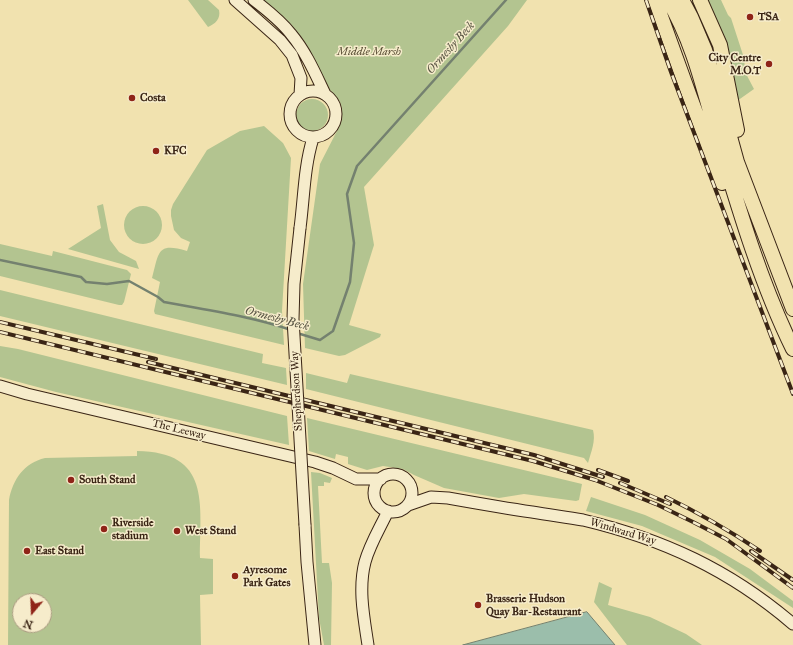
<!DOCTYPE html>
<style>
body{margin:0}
#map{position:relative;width:793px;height:645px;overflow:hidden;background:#f1e2af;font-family:"IM FELL Great Primer",serif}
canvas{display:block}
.north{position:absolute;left:12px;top:593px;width:40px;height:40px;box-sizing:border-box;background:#f6eccb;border:1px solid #ab9c82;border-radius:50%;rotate:199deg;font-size:11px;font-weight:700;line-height:16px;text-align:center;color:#3a2515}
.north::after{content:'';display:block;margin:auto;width:14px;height:18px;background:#8f2418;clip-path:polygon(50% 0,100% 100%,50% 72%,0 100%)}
</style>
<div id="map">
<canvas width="793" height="645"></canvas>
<div class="north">N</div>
</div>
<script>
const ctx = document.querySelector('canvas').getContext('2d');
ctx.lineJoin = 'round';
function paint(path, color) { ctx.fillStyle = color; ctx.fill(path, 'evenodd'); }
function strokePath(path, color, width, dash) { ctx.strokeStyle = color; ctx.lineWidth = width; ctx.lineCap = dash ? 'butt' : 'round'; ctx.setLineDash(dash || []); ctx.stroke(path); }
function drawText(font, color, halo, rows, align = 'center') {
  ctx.font = font + ' "IM FELL Great Primer",serif'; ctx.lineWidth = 3; ctx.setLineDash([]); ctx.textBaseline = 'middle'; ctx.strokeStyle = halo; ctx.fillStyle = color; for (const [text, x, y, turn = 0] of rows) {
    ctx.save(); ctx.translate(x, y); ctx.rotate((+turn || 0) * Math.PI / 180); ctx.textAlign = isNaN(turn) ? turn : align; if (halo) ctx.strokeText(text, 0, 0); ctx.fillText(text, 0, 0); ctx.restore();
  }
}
paint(new Path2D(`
 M188,0h20l11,10c2,9 -4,14 -11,17z
 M261,0h266l-19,26 -144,161 10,58 -25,80 32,9 -1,3 -35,18 -6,1 -34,-8 -2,-64 17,-120 19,-37 3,-8v-9l-2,-8 -14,-17z
 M705,0h16l7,15 3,3 13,40 1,11 -1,1 10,19 -17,12z
 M296 115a16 16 0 1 1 32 0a16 16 0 1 1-32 0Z
 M264,126l19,17 8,15 -9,153 2,34 -129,-31 -1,-3 6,-29 -8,-4c7,-26 5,-36 35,-27l3,-9 -9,-4 -7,-8 -3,-14v-6l2,-6 34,-54 33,-19z
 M103,204l7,36 9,12 17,9 3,8 -71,-20 33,-21 -4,-22z
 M124 225a19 19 0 1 1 38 0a19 19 0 1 1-38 0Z
 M0,244l52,12 1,-5 74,19 4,4 -7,28 -2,3h-3l-119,-29z
 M0,290l263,64 -1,9 24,5 1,17 -287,-69z
 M0,346l18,3 269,67 2,29 -233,-53 -56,-15z
 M306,373l41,10 3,-9 243,56c3,11 -2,22 -5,33l-4,-5 -278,-69z
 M307,418l275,66 -3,16 -3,1 -52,-7 -25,4 -55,-10 -30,-13 -11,-6 -20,-3 -16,4 -19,-6v-7l-12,-3 -1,5 -26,-8z
 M137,451c74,1 63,52 63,107l13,1v35l-13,1 1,50h-193l1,-145c4,-21 15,-37 36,-42l92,-2zM20,601h24v24h-24z
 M311,472l9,1 12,5 -2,5 -6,-1v4h-6l4,77h7l3,20 -1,62h-7l-5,-27z
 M591,497l54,18 55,25 50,29 43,32v7l-78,-51 -73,-31 -56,-15z
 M599,582l13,6 -4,17 42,12 36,17 16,11h-75l-33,-43z`), '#b3c490');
const water = new Path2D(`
 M587,612l28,33h-152z`);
paint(water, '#9bbeab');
strokePath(water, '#74816f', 1);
strokePath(new Path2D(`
 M0,260l81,17 5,5 21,2 22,-3 29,16 6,5c41,8 87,14 127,28
 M297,333l23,7 13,-9 17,-49 4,-39 -7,-49 10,-28 149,-166`), '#74816f', 2.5);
const secondary = new Path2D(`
 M235,0l45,40 12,15 9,23 -1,17
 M254,0c13,10 27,21 37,34 15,18 24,39 34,60
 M290 114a23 23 0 1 1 46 0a23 23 0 1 1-46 0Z
 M300,228c4,-30 4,-61 13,-90
 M0,386l27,8 288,68 18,6 23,11h25
 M374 493a19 19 0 1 1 38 0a19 19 0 1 1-38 0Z
 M408,505l23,-8 17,1c28,5 56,10 84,14 17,3 34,5 51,8 80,19 147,50 210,104
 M305,525l2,37 8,83
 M368,645c-4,-27 -10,-56 -3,-83 5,-18 15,-34 23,-51`);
const highway = new Path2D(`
 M655,0l35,97 32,86
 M668,0c27,45 37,96 52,146 20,67 42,140 73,203
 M682,0l9,17 14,33 13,43 19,69 56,147
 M700,0l20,45 17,85`);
strokePath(secondary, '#3a2515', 13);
strokePath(highway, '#3a2515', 16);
strokePath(secondary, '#f6eccb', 11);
strokePath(highway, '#f1e2af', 14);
const rail = new Path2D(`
 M646,0l25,72 122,322
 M0,322l156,37
 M0,332l533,129 62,19 63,25 35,17 33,17 67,49
 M148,362l386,93 69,22
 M598,470l30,11
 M620,483l50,21
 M666,497c33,16 64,34 94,54
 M751,551l42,29`);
strokePath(rail, '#3a2515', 4);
strokePath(rail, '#f6eccb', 2.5, [8]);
const secondaryBridge = new Path2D(`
 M300,228l-6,56 -1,35 12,206`);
strokePath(secondaryBridge, '#3a2515', 13, []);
strokePath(secondaryBridge, '#f6eccb', 11);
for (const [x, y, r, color] of [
 [750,17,4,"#8f2418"],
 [769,64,4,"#8f2418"],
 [132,98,4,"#8f2418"],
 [156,151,4,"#8f2418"],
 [71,480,4,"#8f2418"],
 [104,529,4,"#8f2418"],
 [177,531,4,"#8f2418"],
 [27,551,4,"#8f2418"],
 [235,576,4,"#8f2418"],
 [478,605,4,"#8f2418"]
]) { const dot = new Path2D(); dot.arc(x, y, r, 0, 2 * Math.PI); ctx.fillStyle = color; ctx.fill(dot); strokePath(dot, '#f6eccb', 1.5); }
drawText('bold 11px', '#3a2515', '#f6eccb', [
 ["TSA",758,17],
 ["City Centre",761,58,"right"],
 ["M.O.T",761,71,"right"],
 ["Costa",140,98],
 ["KFC",164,151],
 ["South Stand",79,480],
 ["Riverside",112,523],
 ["stadium",112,536],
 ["West Stand",185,531],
 ["East Stand",35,551],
 ["Ayresome",243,570],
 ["Park Gates",243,583],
 ["Brasserie Hudson",486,599],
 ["Quay Bar-Restaurant",486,612]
], 'left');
drawText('italic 11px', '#584d34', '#f6eccb', [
 ["Middle Marsh",369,52]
]);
drawText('11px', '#3a2515', '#f6eccb', [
 ["Shepherdson Way",297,391,-93],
 ["The Leeway",179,430,14],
 ["Windward Way",623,532,17]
]);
drawText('italic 12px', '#575342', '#f6eccb', [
 ["Ormesby Beck",451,48,-48],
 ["Ormesby Beck",277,319,15]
]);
</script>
